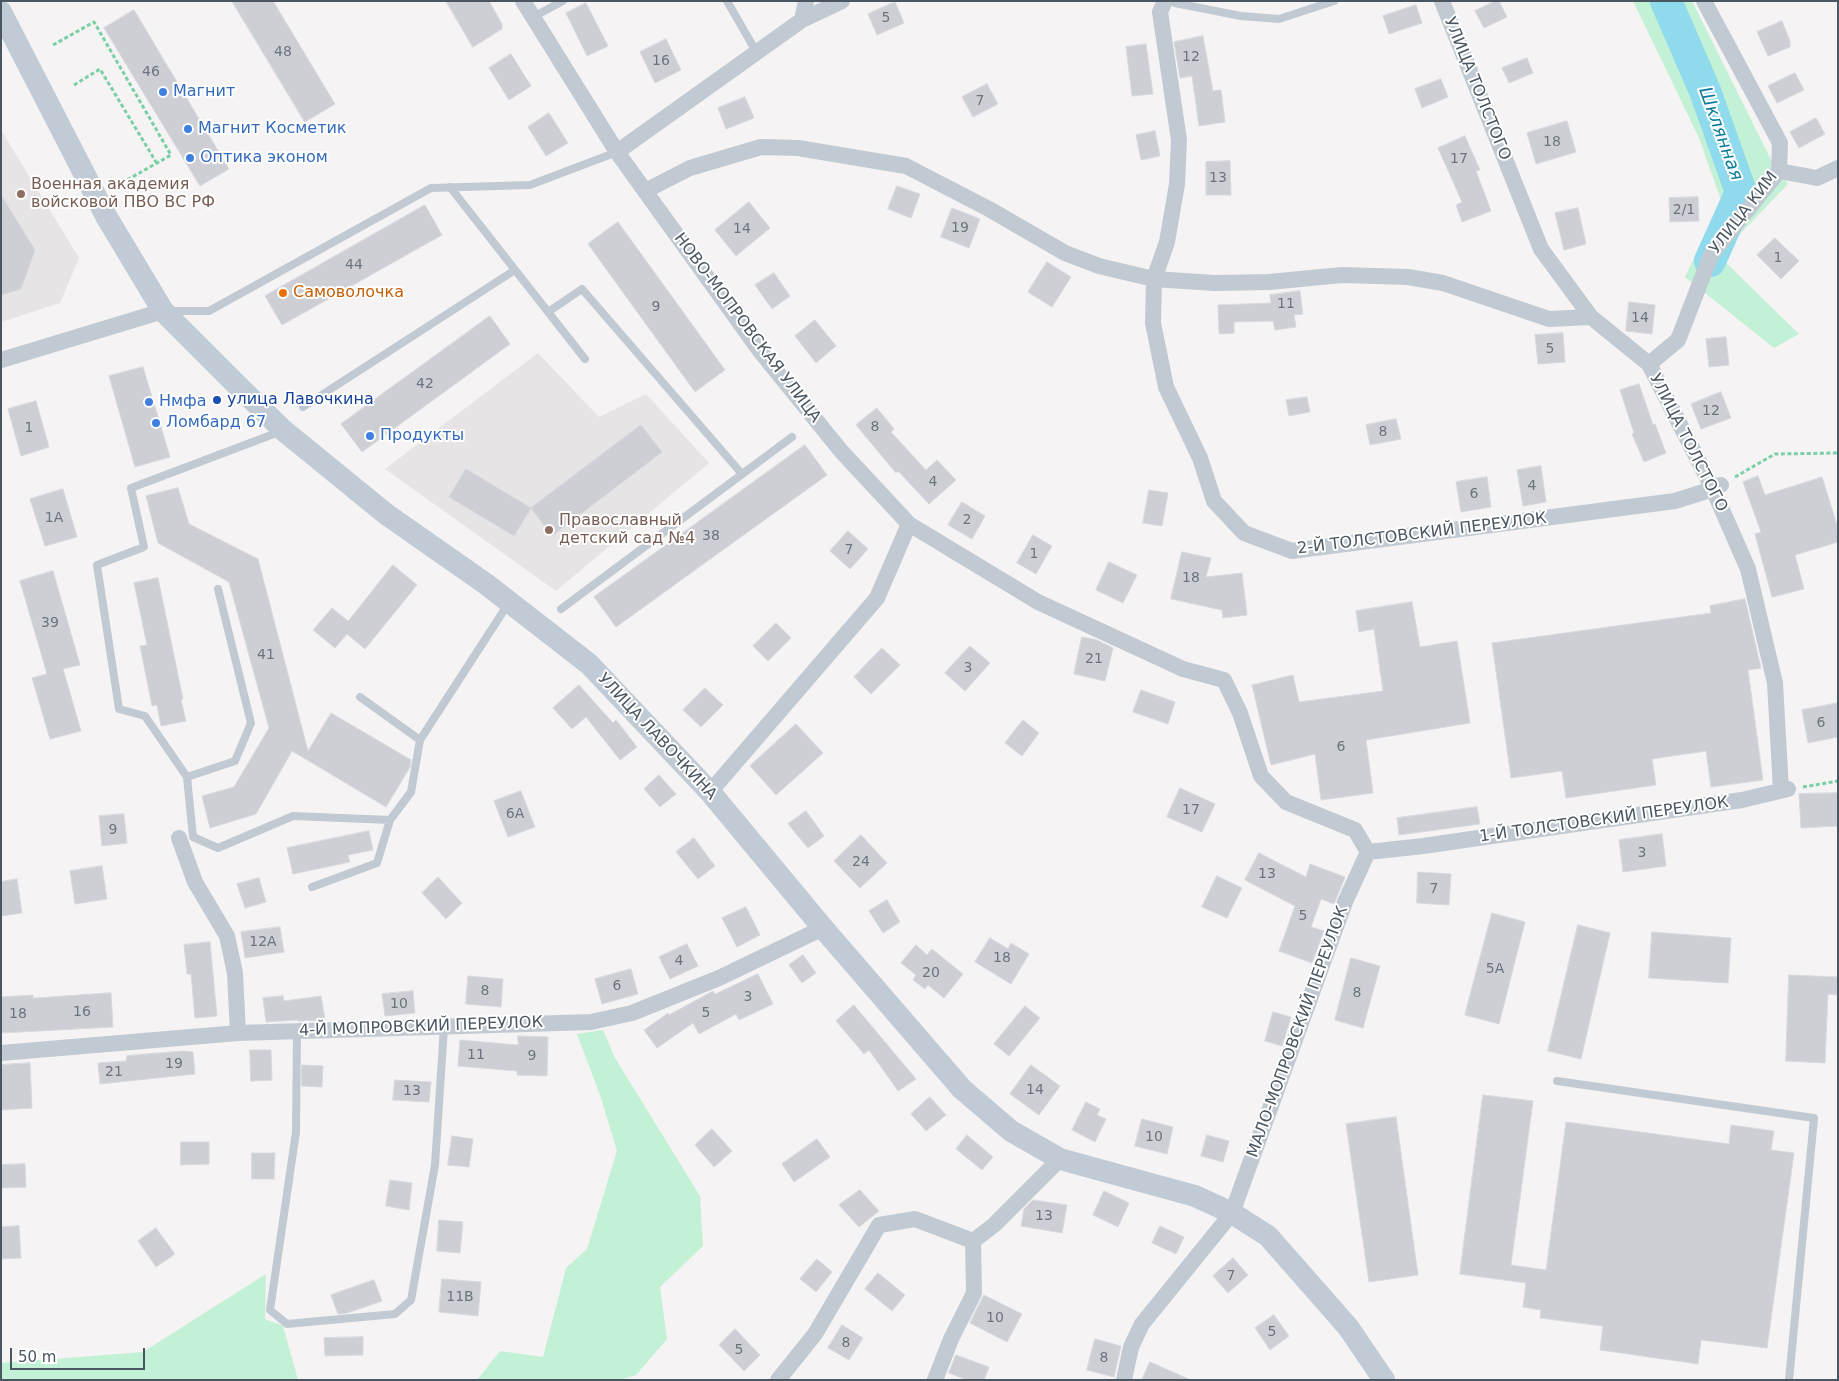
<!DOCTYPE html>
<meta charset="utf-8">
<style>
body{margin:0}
#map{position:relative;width:1839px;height:1381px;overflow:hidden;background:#f5f3f3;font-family:"DejaVu Sans",sans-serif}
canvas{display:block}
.frame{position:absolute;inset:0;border:2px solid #4a5661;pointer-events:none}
.scale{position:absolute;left:10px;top:1348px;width:135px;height:22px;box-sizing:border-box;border:2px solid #4a5661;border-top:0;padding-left:6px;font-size:15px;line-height:18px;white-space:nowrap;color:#4a5661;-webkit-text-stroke:4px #fff;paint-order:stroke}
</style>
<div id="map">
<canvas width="1839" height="1381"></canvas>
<div class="frame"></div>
<div class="scale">50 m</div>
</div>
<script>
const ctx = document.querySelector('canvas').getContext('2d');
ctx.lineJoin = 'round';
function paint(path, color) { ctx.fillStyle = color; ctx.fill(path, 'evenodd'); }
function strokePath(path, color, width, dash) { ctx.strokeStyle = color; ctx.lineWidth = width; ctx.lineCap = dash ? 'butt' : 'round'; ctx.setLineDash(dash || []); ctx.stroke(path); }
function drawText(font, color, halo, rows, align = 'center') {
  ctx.font = font + ' "DejaVu Sans",sans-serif'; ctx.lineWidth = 4; ctx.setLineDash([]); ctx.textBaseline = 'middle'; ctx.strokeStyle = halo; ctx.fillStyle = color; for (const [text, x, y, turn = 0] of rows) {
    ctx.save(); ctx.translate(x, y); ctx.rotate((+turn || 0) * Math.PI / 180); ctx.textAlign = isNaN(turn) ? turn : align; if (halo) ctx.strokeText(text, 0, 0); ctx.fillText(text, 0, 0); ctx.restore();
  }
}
paint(new Path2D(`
 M1,130l78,128 -19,45 -59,19z
 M538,353l61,64 47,-23 63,69 -153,128 -171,-122z`), '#e6e4e5');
paint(new Path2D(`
 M1633,1h59l79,159 17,24 -69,72 80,78 -25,14 -89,-71 36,-77 -22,-62z
 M603,1030l12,28 85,138 3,50 -43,41 7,52 -31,36 -17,5h-142l23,-29 43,6 23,-89 21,-19 30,-98 -16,-53 -24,-64z
 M266,1274l-1,45 18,7 15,54h-297v-17l142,-11z`), '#c3f1d5');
strokePath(new Path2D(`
 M1666,1l39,90 36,101 -31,69`), '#90daee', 32);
const building = new Path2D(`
 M232,1h41l62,103 -30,18z
 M446,1h43l13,23v5l-29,18z
 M1495,1h4l8,16 -23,11 -9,-17z
 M895,2l9,21 -27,12 -9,-21z
 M586,3l22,43 -21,10 -21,-43z
 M1416,5l6,18 -33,11 -6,-18z
 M134,10l95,159 -29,17 -96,-158z
 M1782,21l8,20v6l-22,9 -11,-24z
 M1203,36l10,55 8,-1 4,32 -26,4 -7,-50 -12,2 -6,-36z
 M666,39l15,31 -26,13 -15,-31z
 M1146,44l7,50 -21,2 -6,-49z
 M511,54l20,32 -22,14 -20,-32z
 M1527,58l6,15 -24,10 -7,-15z
 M1795,73l9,17 -27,13 -9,-17z
 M1441,79l7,18 -26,11 -7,-19z
 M987,84l11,20 -25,13 -11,-20z
 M745,97l9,21 -28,11 -8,-21z
 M549,113l19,30 -22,13 -18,-29z
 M1816,118l9,16 -26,14 -9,-16z
 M1567,121l9,31 -40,12 -9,-31z
 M1155,131l5,25 -19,4 -5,-25z
 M1465,136l15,34 -4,1 15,40 -29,11 -6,-17 6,-3 -24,-54z
 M1230,161l1,34h-25v-33z
 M897,186l23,8 -9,24 -23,-9z
 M1,195l34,55 -14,39 -20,6z
 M1698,197l1,24 -29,1 -1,-24z
 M749,202l21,26 -34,28 -21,-26z
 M425,205l17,30 -160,90 -17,-29z
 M952,208l28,11 -11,29 -28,-11z
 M1578,208l8,36 -22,6 -9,-37z
 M618,222l107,148 -30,22 -107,-148z
 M1775,238l24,23 -18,18 -24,-24z
 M1047,262l24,15 -19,30 -24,-15z
 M774,273l16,23 -18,13 -17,-24z
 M1300,291l3,23 -9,1 2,12 -21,3 -2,-9 -39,1v11l-15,1 -1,-29 53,-2 -1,-8z
 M1629,302l26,3 -3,29 -26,-3z
 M490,316l20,28 -148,108 -21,-28z
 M815,320l21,26 -20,17 -21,-27z
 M1563,333l2,29 -27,2 -3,-29z
 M1726,337l3,28 -20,2 -3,-28z
 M143,367l27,90 -35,10 -26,-91z
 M1639,384l14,41 2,-1 11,29 -22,9 -12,-28 2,-1 -14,-43z
 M1721,392l10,26 -30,11 -10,-25z
 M1307,397l3,15 -21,4 -3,-16z
 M36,401l13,46 -28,9 -13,-47z
 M877,408l17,21 -3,3 35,38 11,-10 19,20 -27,24 -31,-33 -2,2 -40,-48z
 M1396,419l5,20 -31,6 -4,-20z
 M641,425l21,27 -110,84 -21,-28z
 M805,445l22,30 -211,152 -22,-30z
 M1541,466l5,36 -23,4 -6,-36z
 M466,469l65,39 -17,28 -65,-39z
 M1758,476l7,19 57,-18 16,51v14l-43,13 9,34 -32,8 -17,-63 6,-2 -18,-50z
 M1487,477l4,30 -30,5 -5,-30z
 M178,488l11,36 69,35 50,192 23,-38 80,47 -1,7 -24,40 -94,-56 -36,63 -46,14 -8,-32 32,-9 35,-59 -40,-146 -71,-39 -12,-47z
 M63,489l14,48 -32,9 -15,-47z
 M1149,490l19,3 -6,33 -19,-3z
 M962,502l23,14 -13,23 -24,-14z
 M848,531l20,18 -18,20 -20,-18z
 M1033,535l19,11 -16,28 -19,-11z
 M1182,552l29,6 -5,19 36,-4 5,42 -24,3 -1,-8 -51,-11z
 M1109,562l28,13 -14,28 -27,-13z
 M393,565l24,20 -52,64 -18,-15 -12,14 -22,-18 19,-22 16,13z
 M53,571l27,94 -17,4 18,62 -31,8 -18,-61 15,-4 -27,-93z
 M158,578l25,121 -2,1 5,21 -25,5 -4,-21 -5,1 -12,-60 7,-1 -13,-62z
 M1745,599l16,69 -13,2 15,110 -52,7 -5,-36 -54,8 4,26 -90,13 -4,-27 -51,7 -19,-135 219,-30 -1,-7z
 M1412,602l8,45 37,-6 13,82 -104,17 7,53 -52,7 -6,-46 -44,11 -19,-80 41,-10 6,27 84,-11 -9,-62 -15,3 -3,-21z
 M776,623l15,15 -23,23 -15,-15z
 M1082,637l15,3 16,8 -8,33 -31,-7z
 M970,646l20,17 -25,28 -20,-18z
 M882,648l18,17 -29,29 -17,-17z
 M579,685l34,38 3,-3 21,27 -17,13 -34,-43 -14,12 -19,-21z
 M705,688l18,17 -22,22 -18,-17z
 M1141,690l34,12 -7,22 -35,-12z
 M1838,703v34l-30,6 -6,-33z
 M1023,720l16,13 -17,23 -17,-13z
 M796,724l27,29 -47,42 -26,-29z
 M659,775l17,19 -16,13 -16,-18z
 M1180,788l35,16 -13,28 -35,-15z
 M521,791l14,36 -27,10 -14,-36z
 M1838,793v33l-37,2 -2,-34z
 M1477,807l3,17 -81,11 -2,-17z
 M806,811l18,25 -16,12 -20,-24z
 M124,814l3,29 -25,3 -3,-30z
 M369,831l4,19 -25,5 2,7 -57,12 -6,-26z
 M1662,834l4,32 -43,6 -4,-32z
 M861,835l26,28 -27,25 -26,-27z
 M694,838l21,28 -17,13 -22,-27z
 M1259,853l47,24 4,-13 35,13 -11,27 -13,-5 -10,28 13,4 -12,32 -33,-12 16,-45 -50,-26z
 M102,866l5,33 -32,5 -5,-33z
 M1418,872l33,2 -2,31 -32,-2z
 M1217,876l25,12 -15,30 -25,-11z
 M438,877l24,26 -16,16 -24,-26z
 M259,878l7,24 -21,6 -8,-24z
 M17,879l5,34 -21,3v-34z
 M887,900l13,22 -17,11 -14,-22z
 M746,907l14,28 -23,12 -15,-29z
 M1492,913l33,9 -26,102 -34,-9z
 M1578,925l32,8 -29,126 -33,-8z
 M280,927l4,25 -39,6 -4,-26z
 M1652,932l79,6 -3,45 -79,-5z
 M990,938l18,11 3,-6 18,11 -18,30 -36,-22z
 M210,942l7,74 -22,2 -4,-44h-4l-3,-29z
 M687,944l11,22 -28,13 -11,-22z
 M916,945l11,10 5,-6 31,25 -19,24 -16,-13 -3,4 -12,-9 3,-5 -15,-12z
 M803,955l13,18 -14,10 -13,-18z
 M1351,958l29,8 -17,62 -28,-8z
 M631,969l7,25 -36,10 -7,-25z
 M758,974l15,30 -34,16 -3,-6 -37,20 -6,-11 -36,25 -13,-18 24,-17 1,2 44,-24 2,3z
 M1789,975l49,2v18l-10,-1 -3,69 -39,-2z
 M468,976l35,3 -2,28 -35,-3z
 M413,991l2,22 -30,3 -3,-22z
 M111,993l2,34 -112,6v-36l32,-2v3z
 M283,996l1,5 37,-5 4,24 -27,1v-1l-32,2 -3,-24z
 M854,1005l62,74 -18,12 -29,-41 -5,4 -28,-33z
 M1025,1006l15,12 -31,38 -15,-12z
 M1273,1012l18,5 -9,29 -17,-5z
 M518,1036l30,1 -1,39 -30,-1v-4l-59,-5 2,-26 58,5z
 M250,1050h21l1,30 -21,1z
 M183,1051l10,1 2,22 -95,10 -2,-21 28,-2 1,-5z
 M30,1063l2,45 -31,2v-45z
 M302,1065l21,1 -1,21 -20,-1z
 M1031,1065l29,21 -21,29 -29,-21z
 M395,1080l36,2 -2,20 -36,-2z
 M1483,1095l50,6 -22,164 35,5 20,-148 163,22 2,-19 43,6 -3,19 23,3 -27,195 -66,-8 -3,24 -98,-14 3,-24 -63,-8 1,-8 -18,-3 3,-24 -66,-9z
 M930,1097l16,18 -20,16 -15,-17z
 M1086,1102l14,7 -3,6 9,4 -11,23 -23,-12z
 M1396,1117l22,158 -49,7 -23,-158z
 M1142,1119l31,8 -6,27 -32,-8z
 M712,1129l20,22 -18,16 -19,-22z
 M967,1135l26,22 -11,13 -26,-21z
 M1207,1135l22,6 -6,21 -22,-6z
 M452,1136l21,3 -4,28 -21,-2z
 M817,1139l13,18 -36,25 -12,-18z
 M181,1142h28v22l-28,1z
 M252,1153h23l-1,26h-22z
 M25,1164l1,23 -25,1v-23z
 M390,1180l22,3 -3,27 -23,-4z
 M860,1190l19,21 -20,16 -20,-22z
 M1104,1191l25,12 -11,24 -25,-12z
 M1033,1200l34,5 -5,28 -41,-7 3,-17z
 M439,1220l24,2 -3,31 -23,-2z
 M19,1226l2,32 -20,1v-32z
 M1160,1226l24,11 -8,17 -24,-11z
 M156,1228l19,26 -19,13 -18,-26z
 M1233,1258l15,17 -20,18 -15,-17z
 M817,1259l15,13 -16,20 -16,-13z
 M878,1273l27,22 -13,16 -27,-22z
 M442,1279l39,3 -3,34 -39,-4z
 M374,1280l8,21 -35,12 -9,1 -7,-19z
 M984,1295l38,19 -15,28 -37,-19z
 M1274,1315l15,21 -19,14 -15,-22z
 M842,1325l21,13 -14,22 -21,-12z
 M735,1329l25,26 -16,16 -25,-26z
 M363,1337v18l-38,1 -1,-18z
 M1095,1339l26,7 -7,31 -27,-7z
 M956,1355l33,12 -5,13h-17l-18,-7z
 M1150,1362l41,18h-49z`);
paint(building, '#cdcfd5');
strokePath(building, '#d7d9de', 1);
strokePath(new Path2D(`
 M53,45l41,-23 77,133 -51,29
 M74,85l26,-16 56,93
 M1735,477l40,-23 63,-1
 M1803,787l35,-6`), '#7ad0a6', 3, [4, 2.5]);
strokePath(new Path2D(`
 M727,1l30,52
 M1174,1l1,2 66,13 38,3 55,-18
 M533,17l30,-16
 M450,187l135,172
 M170,311h39l222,-123 99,-3 87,-33
 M548,312l34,-23 160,185
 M303,407l212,-137
 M218,589l33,134 -16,38 -48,16 6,60 25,11 75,-32 97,4 21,-28 9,-52
 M561,609l231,-172
 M360,697l60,43 88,-136
 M187,777l-42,-61 -26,-7 -22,-144 47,-18 -13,-59 148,-56
 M312,887l65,-24 13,-43
 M297,1031l-1,101 -26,178 17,14 108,-10 16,-14 24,-135 9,-138
 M1557,1081l257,37 -25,262`), '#c1cad2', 8);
strokePath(new Path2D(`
 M523,1l94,151 143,199 81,100 68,73 129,78 145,67 41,11 16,33 21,63 25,26 69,28 13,22
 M1165,1l-5,11 19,128 -2,44 -10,58 -13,37 -1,44 13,64 34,71 14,43 30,32 48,18 383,-50 38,-12 8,-4
 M1442,1l99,248 50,68 58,47 64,125 35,80 27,114 6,107
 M802,20l4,-19
 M617,152l185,-132 40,-19
 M1779,171l38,7 21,-10
 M645,191l45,-23 71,-21 37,1 108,18 83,43 76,44 34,13 55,13 60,4 55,-1 73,-7 66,2 35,6 106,36 42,-2
 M1,360l162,-49
 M1649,364l29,-24 33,-85 68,-84 1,-28 -76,-142
 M710,792l167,-194 32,-74
 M179,838l16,44 32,54 8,37 3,60
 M1368,852l55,-6 319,-46 46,-11
 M1,1053l237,-20 353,-11 41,-9 87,-35 104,-50
 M778,1380l37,-46 64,-109 36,-6 58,22 21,-16 66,-66
 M935,1380l16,-41 23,-46 -1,-52
 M1124,1380l7,-33 11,-23 90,-111 113,-311 23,-50`), '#c1cad2', 16);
strokePath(new Path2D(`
 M1,12l105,204 57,95 70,70 50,49 103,84 100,70 103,80 121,128 113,136 139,161 49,42 49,28 135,37 37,17 36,23 80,91 36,53`), '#c1cbd6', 22);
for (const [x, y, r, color] of [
 [163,92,5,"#3f7fe0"],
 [188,129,5,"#3f7fe0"],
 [190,158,5,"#3f7fe0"],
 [21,194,5,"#8d6e63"],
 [283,293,5,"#e8710a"],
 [217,400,5,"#1a4fb4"],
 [149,402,5,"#3f7fe0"],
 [156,423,5,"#3f7fe0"],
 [370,436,5,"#3f7fe0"],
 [549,530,5,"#8d6e63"]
]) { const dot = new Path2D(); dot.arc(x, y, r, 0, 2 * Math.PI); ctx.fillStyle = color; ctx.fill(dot); strokePath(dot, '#fff', 2); }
drawText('14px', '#6b747e', null, [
 ["5",886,18],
 ["48",283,52],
 ["12",1191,57],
 ["16",661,61],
 ["46",151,72],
 ["7",980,101],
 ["18",1552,142],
 ["17",1459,159],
 ["13",1218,178],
 ["2/1",1684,210],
 ["19",960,228],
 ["14",742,229],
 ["1",1778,258],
 ["44",354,265],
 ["11",1286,304],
 ["9",656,307],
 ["14",1640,318],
 ["5",1550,349],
 ["42",425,384],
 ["12",1711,411],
 ["8",875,427],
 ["1",29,428],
 ["8",1383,432],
 ["4",933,482],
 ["4",1532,486],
 ["6",1474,494],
 ["1А",54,518],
 ["2",967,520],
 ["38",711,536],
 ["7",849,550],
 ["1",1034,554],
 ["18",1191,578],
 ["39",50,623],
 ["41",266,655],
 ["21",1094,659],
 ["3",968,668],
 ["6",1821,723],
 ["6",1341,747],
 ["17",1191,810],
 ["6А",515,814],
 ["9",113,830],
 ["3",1642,853],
 ["24",861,862],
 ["13",1267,874],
 ["7",1434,889],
 ["5",1303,916],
 ["12А",263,942],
 ["18",1002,958],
 ["4",679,961],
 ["5А",1495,969],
 ["20",931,973],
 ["6",617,986],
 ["8",485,991],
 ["8",1357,993],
 ["3",748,997],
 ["10",399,1004],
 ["16",82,1012],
 ["5",706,1013],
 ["18",18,1014],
 ["11",476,1055],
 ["9",532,1056],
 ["19",174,1064],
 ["21",114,1072],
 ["14",1035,1090],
 ["13",412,1091],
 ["10",1154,1137],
 ["13",1044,1216],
 ["7",1231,1276],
 ["11В",460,1297],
 ["10",995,1318],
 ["5",1272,1332],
 ["8",846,1343],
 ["5",739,1350],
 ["8",1104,1358]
]);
drawText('16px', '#4a5661', '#fff', [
 ["УЛИЦА ТОЛСТОГО",1477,89,68],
 ["УЛИЦА КИМ",1744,213,-52],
 ["НОВО-МОПРОВСКАЯ УЛИЦА",747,328,53],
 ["УЛИЦА ТОЛСТОГО",1688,443,63],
 ["2-Й ТОЛСТОВСКИЙ ПЕРЕУЛОК",1422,534,-7],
 ["УЛИЦА ЛАВОЧКИНА",657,737,47],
 ["1-Й ТОЛСТОВСКИЙ ПЕРЕУЛОК",1604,820,-8],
 ["4-Й МОПРОВСКИЙ ПЕРЕУЛОК",421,1027,-2],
 ["МАЛО-МОПРОВСКИЙ ПЕРЕУЛОК",1298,1032,-70]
]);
drawText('16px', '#366cbe', '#fff', [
 ["Магнит",173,92],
 ["Магнит Косметик",198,129],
 ["Оптика эконом",200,158],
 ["Нмфа",159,402],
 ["Ломбард 67",166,423],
 ["Продукты",380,436]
], 'left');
drawText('16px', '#785e54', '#fff', [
 ["Военная академия",31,185],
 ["войсковой ПВО ВС РФ",31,203],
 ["Православный",559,521],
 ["детский сад №4",559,539]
], 'left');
drawText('16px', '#c56008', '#fff', [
 ["Самоволочка",293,293]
], 'left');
drawText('16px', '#164399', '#fff', [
 ["улица Лавочкина",227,400]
], 'left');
drawText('italic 18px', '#0c7c9b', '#fff', [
 ["Шклянная",1720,134,70]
]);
</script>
